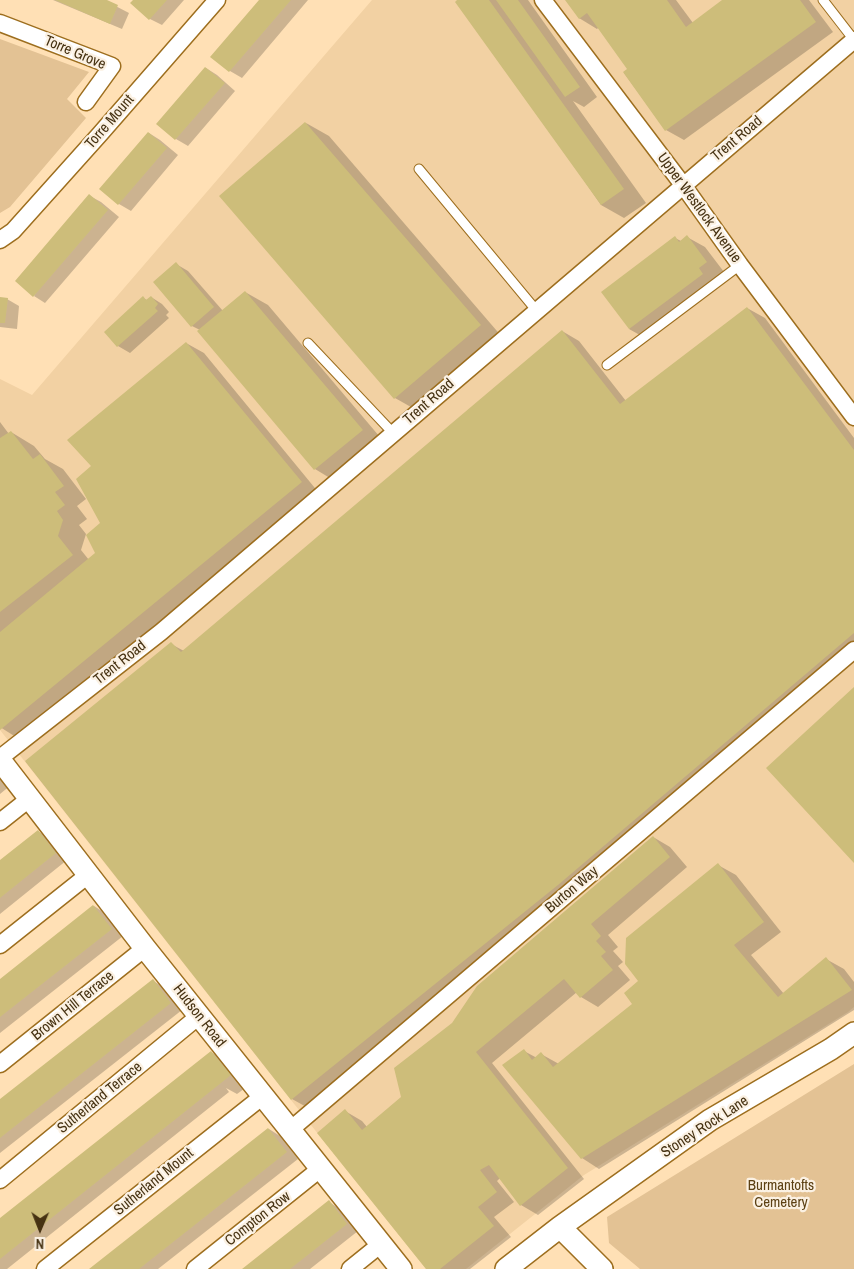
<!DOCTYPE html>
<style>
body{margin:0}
#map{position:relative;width:854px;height:1269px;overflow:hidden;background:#ffe0b5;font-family:"Archivo Narrow",sans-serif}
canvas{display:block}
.north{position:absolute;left:15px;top:1204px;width:50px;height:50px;-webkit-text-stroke:4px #fbf1e3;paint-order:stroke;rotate:181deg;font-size:14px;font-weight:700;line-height:20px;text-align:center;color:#463212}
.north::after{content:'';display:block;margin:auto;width:18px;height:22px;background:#463212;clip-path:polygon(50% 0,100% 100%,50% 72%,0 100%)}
</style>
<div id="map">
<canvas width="854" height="1269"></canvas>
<div class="north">N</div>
</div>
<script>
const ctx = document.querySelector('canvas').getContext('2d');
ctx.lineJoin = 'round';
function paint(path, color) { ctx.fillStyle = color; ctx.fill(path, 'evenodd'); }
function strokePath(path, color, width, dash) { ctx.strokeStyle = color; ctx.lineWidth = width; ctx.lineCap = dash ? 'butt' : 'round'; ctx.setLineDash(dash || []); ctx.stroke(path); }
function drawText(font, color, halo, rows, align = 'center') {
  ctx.font = font + ' "Archivo Narrow",sans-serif'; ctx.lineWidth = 4.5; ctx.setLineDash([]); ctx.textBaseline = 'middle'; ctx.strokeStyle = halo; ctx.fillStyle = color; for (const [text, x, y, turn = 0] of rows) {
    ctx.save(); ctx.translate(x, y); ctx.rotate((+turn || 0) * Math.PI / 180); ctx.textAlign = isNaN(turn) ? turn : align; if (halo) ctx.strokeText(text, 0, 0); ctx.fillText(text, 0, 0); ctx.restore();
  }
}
paint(new Path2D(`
 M372,0h482v1007l-6,5 -264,163 -118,94h-40l-135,-169 -291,-370v-351l32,16z`), '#f2d1a3');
paint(new Path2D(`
 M0,39l89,33 -22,27 19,19 -76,89 -10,6z
 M854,1064v205h-214l-31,-26 -2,-26z`), '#e3c294');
paint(new Path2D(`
 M53,0h51l25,13 -7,16z
 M135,0h49l-22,25 -12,-6z
 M261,0h47l-66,78 -12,-7 -18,-15z
 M460,0h68l69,97 -13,10 -11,-6 73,102 -22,15 -23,-13z
 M566,0h110l17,23 32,-23h84l24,32 -149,108 -18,-10 -42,-57 5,-4 -30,-42 -2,2 -18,-11z
 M206,68l11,7 18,16 -47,55 -12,-7 -18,-15z
 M306,123l23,13 174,202 -85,73 -23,-13z
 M149,133l11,7 18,15 -47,56 -12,-7 -18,-15z
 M90,196l11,6 18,15 -74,86 -11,-7z
 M687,237l18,10 19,25 -77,67 -18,-10 46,-91 6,3z
 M176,264l12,7 35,40 22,-19 23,13 117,138 -47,40 -23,-14 -116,-138 1,-1 -8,-4z
 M151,297l11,7 7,8 -3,3 3,3 -39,35 -12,-7 -13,-14 38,-34 4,2z
 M0,299h7l12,7 -2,23 -17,-2z
 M747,308l18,10 89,120v220l-544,451 -18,-10 -266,-337 145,-118 13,7 378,-320 17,10 47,60z
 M186,343l18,10 115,140 -300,246 -19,-12v-305l9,12 2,-2 23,14 11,13 18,10 23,30 -9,7 10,13 -8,6 7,9 -5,16 8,10 8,-7 4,-30 -8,-56z
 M0,771l11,14 -11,9z
 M38,831l11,7 18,22 -67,54v-53z
 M653,837l17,10 17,20 -79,68 10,12 -5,4 10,11 -5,4 12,14 -32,27 -17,-10 -4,-5 -85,71 92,116 -46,36 -17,-10 -21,-27 -3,3 17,21 -20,15 17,20 -41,32h-42l-83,-158 17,10 5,6 35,-30 51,-73z
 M718,865l18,10 45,57 -30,23 33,39 42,-35 18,10 10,13v28l-255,159 -17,-11 -58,-107 13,7 4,-4 18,10 75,-60 6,-23z
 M94,906l11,7 18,23 -123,97v-52z
 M153,981l11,6 18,23 -182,143v-52z
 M211,1052l18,10 19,24 -11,8 -11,-6 3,4 -222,177h-7v-49z
 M269,1129l11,7 18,23 -140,110h-67z
 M329,1202l11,7 18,22 -48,38h-66z`), '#0003');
paint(new Path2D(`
 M55,0h52l11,5 -8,19z
 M133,0h34l-18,20 -19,-17z
 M259,0h32l-62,72 -19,-15z
 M457,0h32l135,189 -23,16 -146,-203z
 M496,0h22l62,87 -15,10z
 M565,0h102l19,27 36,-27h78l16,22 -151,109 -42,-59 4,-3 -40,-56 -8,6z
 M205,67l20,16 -50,57 -19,-16z
 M305,122l176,203 -87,74 -175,-203z
 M148,132l19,16 -49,57 -19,-16z
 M89,194l19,16 -75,87 -18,-16z
 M687,235l20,27 -8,6 4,6 -74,55 -28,-37 74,-56 4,6z
 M176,262l38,45 -23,20 -38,-45z
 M245,291l118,139 -49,40 -117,-139z
 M143,296l3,4 5,-4 7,8 -3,4 3,3 -41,36 -13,-15z
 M0,297l8,1 -3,25h-5z
 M747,307l107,143v183l-296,252 -267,215 -266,-339 146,-119 10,10 381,-322 58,74z
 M186,342l116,140 -302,248v-98l95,-79 -9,-18 14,-12 -24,-44 15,-13 -24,-26z
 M11,431l22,28 7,-5 24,32 -9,6 10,13 -8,6 6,9 -5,16 15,19 -73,57v-174z
 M854,687v176l-88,-95z
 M38,830l18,23 -56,45v-38z
 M653,836l17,21 -79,67 10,12 -5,5 10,11 -5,4 12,14 -33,28 -16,-19 -88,73 92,116 -48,38 -31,-41 -9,5 17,22 -19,15 16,19 -54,43h-14l-109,-136 28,-24 17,21 39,-33 -7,-29 58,-45 25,-37z
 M718,863l46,59 -30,23 44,52 48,-40 26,33 -271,169 -79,-94 22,-16 8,11 9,-8 12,15 79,-63 -8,-11 14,-12 -13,-17 1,-26z
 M93,905l19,24 -112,88v-38z
 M153,979l18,24 -171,135v-39z
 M211,1051l20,24 -231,184v-41z
 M268,1128l19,24 -148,117h-50z
 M329,1200l18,24 -57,45h-48z`), '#cdbd7a');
const service = new Path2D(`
 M823,0l31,40
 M419,169l117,141
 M308,343l85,90
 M607,365l133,-100`);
const minor = new Path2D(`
 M543,0l140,185 57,80 114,152
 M0,23l112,43 -26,36
 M0,240l13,-9 87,-97 117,-134
 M0,758l161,-126 693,-592
 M0,822l29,-23
 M0,945l88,-70
 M0,1064l145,-116
 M290,1130l564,-480
 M0,1180l199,-164
 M45,1269l218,-173
 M195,1269l125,-100
 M350,1269l31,-25`);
const tertiary = new Path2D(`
 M0,760l145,188 256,321
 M560,1227l42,42
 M506,1269l54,-42 150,-107 121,-71 23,-16`);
strokePath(service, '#9d6e1e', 11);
strokePath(minor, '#9d6e1e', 19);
strokePath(tertiary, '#9d6e1e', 24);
strokePath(service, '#fff', 9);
strokePath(minor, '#fff', 16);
strokePath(tertiary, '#fff', 21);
drawText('15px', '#463212', '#fbf1e3', [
 ["Torre Grove",75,53,23],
 ["Torre Mount",110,122,-49],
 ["Trent Road",737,139,-40],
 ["Upper Westlock Avenue",699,208,54],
 ["Trent Road",429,402,-41],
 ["Trent Road",120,663,-38],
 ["Burton Way",572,890,-40],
 ["Brown Hill Terrace",73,1006,-39],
 ["Hudson Road",199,1016,52],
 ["Sutherland Terrace",100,1098,-39],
 ["Stoney Rock Lane",705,1127,-33],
 ["Sutherland Mount",154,1182,-39],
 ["Compton Row",258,1219,-38]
]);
drawText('15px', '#5c4013', '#fbf1e3', [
 ["Burmantofts",781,1186],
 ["Cemetery",781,1203]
]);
</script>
